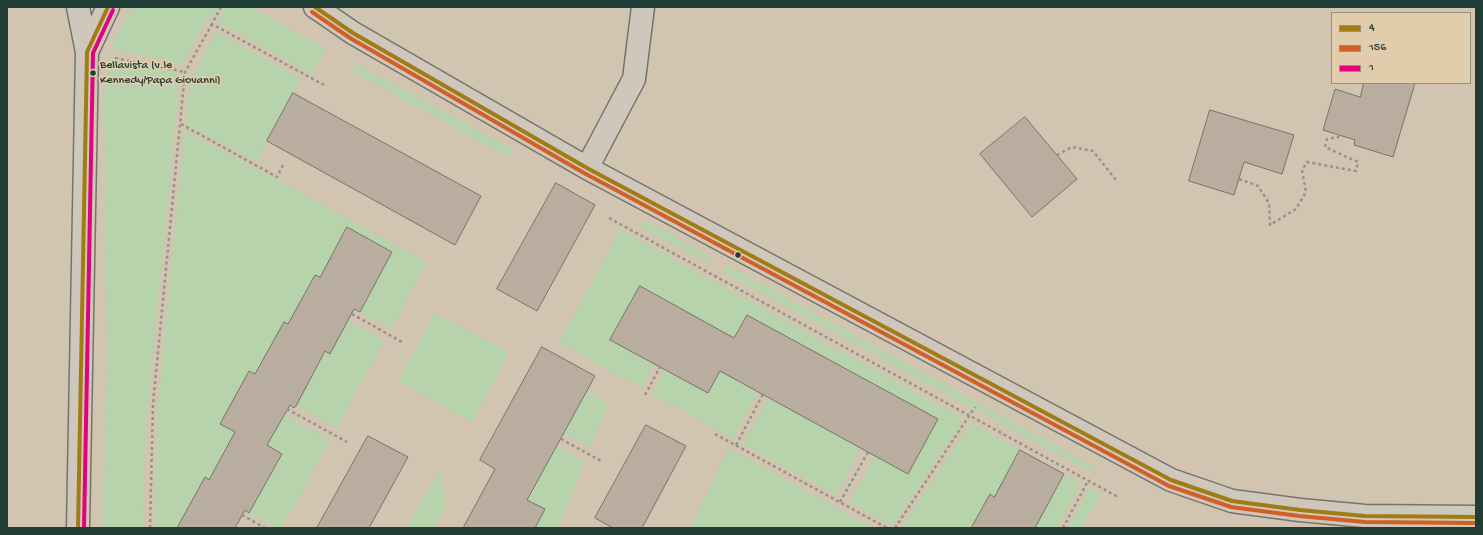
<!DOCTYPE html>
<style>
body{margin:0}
#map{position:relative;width:1483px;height:535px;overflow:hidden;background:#d1c4b1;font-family:"Gochi Hand",sans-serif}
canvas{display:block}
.frame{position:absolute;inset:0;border:8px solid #1f3d34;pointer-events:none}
.legend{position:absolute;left:1331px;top:12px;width:140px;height:72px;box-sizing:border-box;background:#e1ccab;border:1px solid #93937b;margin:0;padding:5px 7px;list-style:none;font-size:12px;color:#1f3d34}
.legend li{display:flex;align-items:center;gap:8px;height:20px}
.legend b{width:20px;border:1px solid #93937b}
</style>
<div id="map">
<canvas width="1483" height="535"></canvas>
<div class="frame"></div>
<ul class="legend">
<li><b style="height:5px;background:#a17c15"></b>4</li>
<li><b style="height:5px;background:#d25f25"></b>156</li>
<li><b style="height:5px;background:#e5007d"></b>1</li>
</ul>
</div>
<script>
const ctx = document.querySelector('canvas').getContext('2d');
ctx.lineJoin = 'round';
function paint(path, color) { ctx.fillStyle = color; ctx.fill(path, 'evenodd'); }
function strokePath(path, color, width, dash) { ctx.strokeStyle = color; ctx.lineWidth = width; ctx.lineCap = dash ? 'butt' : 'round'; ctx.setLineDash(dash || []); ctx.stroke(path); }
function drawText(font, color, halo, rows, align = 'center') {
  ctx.font = font + ' "Gochi Hand",sans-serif'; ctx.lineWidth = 3.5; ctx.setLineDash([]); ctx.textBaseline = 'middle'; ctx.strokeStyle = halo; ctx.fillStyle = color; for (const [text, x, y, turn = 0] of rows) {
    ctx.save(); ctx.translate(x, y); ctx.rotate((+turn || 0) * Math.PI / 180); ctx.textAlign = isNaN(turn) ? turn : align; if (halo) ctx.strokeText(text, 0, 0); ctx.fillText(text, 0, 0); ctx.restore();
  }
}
paint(new Path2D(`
 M137,7h81l-6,12 -4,-2 -26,48 -71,-17 14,-29z
 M224,7h26l76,42 -14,25 -95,-53z
 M216,32l85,47 -45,83 -70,-38 4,-43z
 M109,57l71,17 -35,357 -2,97h-40l4,-168 -3,-269z
 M355,63l159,87 -4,8 -159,-87z
 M185,130l242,132 -36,67 -31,-17 32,-60 -45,-25 -27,50 -5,-2 -27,49 -4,-2 -29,52 -35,50 15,8 -26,48 -5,-3 -27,51h-22l3,-124z
 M645,220l65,36 -3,7 -66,-36z
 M620,230l344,189 -72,107 -42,-24 25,-46 33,18 30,-55 -191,-104 -13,23 -94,-52 -30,54 45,24 -13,24 -83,-45z
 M727,265l368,202 -3,6 -369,-201z
 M435,313l74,40 -37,69 -74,-41z
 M348,320l36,21 -47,87 -41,-22 29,-55 5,3z
 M665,370l43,23 12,-22 38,21 -25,46 -81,-44z
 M586,392l23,12 -18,43 -27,-14z
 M769,397l92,51 -25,47 -93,-51z
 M284,415l46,26 -48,87h-6l-27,-15 33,-59 -15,-9z
 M971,423l49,27 -26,47 -5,-3 -18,34h-70z
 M556,447l29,15 -27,66h-23l10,-19 -18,-9z
 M728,448l146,80h-183z
 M439,470l7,34 -13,24h-26z
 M1064,474l17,9 -24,45h-22z
 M1089,488l12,6 -19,34h-14z`), '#b6d3ac');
const building = new Path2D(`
 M1364,83h51l-22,74 -39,-12 1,-5 -32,-10 12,-41 25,8z
 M293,93l188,103 -26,49 -188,-104z
 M1210,110l84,25 -12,39 -38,-12 -10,33 -45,-14z
 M1025,117l52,62 -45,38 -52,-63z
 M556,183l39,22 -58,106 -40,-22z
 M347,227l45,25 -32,60 -6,-3 -24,45 -5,-3 -29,55 -2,2 -4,-3 -23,40 15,9 -33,59 -4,-3 -10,18h-58l28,-51 4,3 26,-48 -15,-8 29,-53 6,3 29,-52 4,2 27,-49 5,2z
 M640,286l94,52 13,-23 191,104 -30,55 -188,-103 -12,22 -98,-53z
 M542,347l53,29 -68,124 18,9 -10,19h-72l32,-59 -15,-9z
 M646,425l40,21 -44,82h-29l-18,-10z
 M368,436l40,21 -39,71h-52z
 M1020,450l44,24 -29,54h-64l19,-34 4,3z`);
paint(building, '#b8ad9e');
strokePath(building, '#75746a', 1);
const minor = new Path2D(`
 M315,7l38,26 234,135 584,312 61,21 68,9 65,6 111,1
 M87,52l21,-45
 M587,168l47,-89 9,-72
 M78,528l9,-476 -9,-45`);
strokePath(minor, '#75746a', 25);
strokePath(new Path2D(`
 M221,7l-9,17 112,61
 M115,58l70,14
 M181,124l96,53 7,-14
 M1057,155l15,-8 21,4 23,29
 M1239,179l19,7 11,17 1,22 26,-16 10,-17 -4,-22 5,-8 49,9 2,-9 -33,-15 2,-8 16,-3
 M609,218l509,279
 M352,314l50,28
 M645,395l15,-28
 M287,409l60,33
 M715,434l172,94
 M561,439l42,23
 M736,445l27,-51
 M840,502l28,-50
 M242,515l23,13
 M150,528l3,-124 32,-332 27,-48
 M895,528l80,-121
 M1063,528l25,-47`), '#96948a', 2.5, [3, 3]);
strokePath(minor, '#cfc7bb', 22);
strokePath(new Path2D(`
 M315,7l38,26 234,135 584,312 61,21 68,9 65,6 111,1
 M78,528l9,-476 21,-45`), '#a17c15', 4);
strokePath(new Path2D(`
 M312,12l38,26 234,135 585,313 62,21 68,9 66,6 111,1`), '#d25f25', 4);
strokePath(new Path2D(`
 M84,528l9,-475 20,-43`), '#e5007d', 4);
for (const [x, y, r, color] of [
 [93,73,3.5,"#1f3d34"],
 [738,255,3.5,"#1f3d34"]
]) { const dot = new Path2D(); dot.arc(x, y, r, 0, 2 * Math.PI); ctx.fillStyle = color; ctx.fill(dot); strokePath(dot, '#e1ccab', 1.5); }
drawText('12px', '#1f3d34', '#e1ccab', [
 ["Bellavista (v.le",100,66],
 ["Kennedy/Papa Giovanni)",100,81]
], 'left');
</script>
